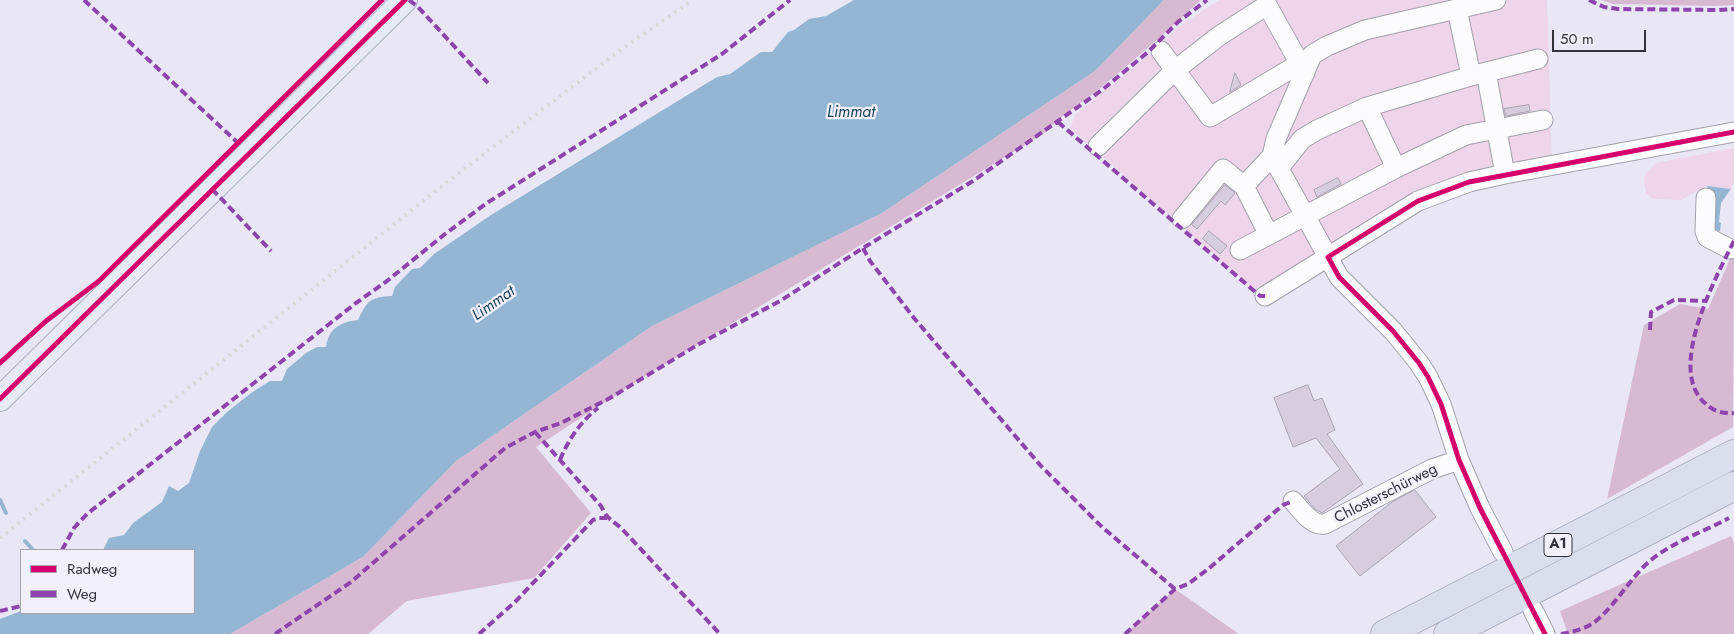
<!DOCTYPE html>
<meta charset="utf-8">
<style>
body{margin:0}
#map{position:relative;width:1734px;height:634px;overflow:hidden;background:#e9e7f5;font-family:Jost,sans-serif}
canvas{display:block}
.legend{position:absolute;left:20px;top:549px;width:175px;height:65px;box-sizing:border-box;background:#f2f1fb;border:1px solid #a5a4ae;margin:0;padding:6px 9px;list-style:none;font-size:15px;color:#32313b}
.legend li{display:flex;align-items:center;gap:10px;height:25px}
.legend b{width:25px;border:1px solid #a5a4ae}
.scale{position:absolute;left:1552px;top:30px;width:94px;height:22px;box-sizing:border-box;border:2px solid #32313b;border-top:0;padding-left:6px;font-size:15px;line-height:18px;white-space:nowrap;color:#32313b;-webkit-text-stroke:4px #f2f1fb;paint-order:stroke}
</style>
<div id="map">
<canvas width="1734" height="634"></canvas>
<ul class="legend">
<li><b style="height:6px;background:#d6006c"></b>Radweg</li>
<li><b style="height:6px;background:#8e44ad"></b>Weg</li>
</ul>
<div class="scale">50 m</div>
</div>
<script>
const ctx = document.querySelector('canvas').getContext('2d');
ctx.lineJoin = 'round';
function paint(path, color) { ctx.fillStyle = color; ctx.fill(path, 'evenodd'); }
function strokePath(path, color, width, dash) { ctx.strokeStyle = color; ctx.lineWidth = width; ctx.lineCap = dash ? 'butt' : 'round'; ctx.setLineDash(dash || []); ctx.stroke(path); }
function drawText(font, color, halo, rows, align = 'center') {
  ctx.font = font + ' Jost,sans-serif'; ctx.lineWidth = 4.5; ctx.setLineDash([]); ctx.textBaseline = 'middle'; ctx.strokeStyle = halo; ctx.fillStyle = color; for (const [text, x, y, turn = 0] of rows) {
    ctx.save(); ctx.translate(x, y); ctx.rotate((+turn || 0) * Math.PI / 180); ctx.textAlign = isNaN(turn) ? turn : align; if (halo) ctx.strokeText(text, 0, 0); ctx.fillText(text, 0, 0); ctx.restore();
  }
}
paint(new Path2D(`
 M1219,0h328l5,161 -66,13 -226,121 -190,-167 5,-13 79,-64 24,-24z
 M1734,148v35l-3,6 -24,-3 -26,14 -28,-1 -7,-6 -2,-11 1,-8 11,-11z`), '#eed5e9');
paint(new Path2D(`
 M1164,0h37c-33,30 -66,60 -101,88 -18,15 -38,26 -54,44l-402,245 -108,70 55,66 -57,65 -127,23 -39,33h-138l133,-77 93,-96 196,-135 230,-113 213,-142z
 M1601,0h133v5l-19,1 -102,-2z
 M1734,250l-1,177 -126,72 37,-174 36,-21 28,5z
 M1731,536l3,7v91h-166l-8,-23z
 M1175,589l64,45h-114z`), '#d7bad2');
paint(new Path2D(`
 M854,0h310l-69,71 -213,142 -230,113 -196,135 -93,96 -133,77h-230v-15l21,-8v2h173v-63h-91l6,-12 15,-3 9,-12 29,-21 7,-16 9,5 11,-8 11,-32 12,-24 15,-15 24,-19 19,-12h12l5,-12 19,-16 11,-6h9c3,-19 14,-25 32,-27 9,-19 12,-23 34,-24l3,-9 17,-18 8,-1 14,-14 57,-39 226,-138 13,-3 31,-22h11l16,-20 6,-2 15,-11 17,-3z
 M1707,186l24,3 -10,14 -2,19 2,1 -1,8 -8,-1 1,-27z`), '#94b6d3');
strokePath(new Path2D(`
 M0,500l6,13
 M25,541l8,9`), '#94b6d3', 4);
const building = new Path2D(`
 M1235,73l6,12 -11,7z
 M1529,105l1,6 -24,5 -2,-7z
 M1338,178l3,6 -24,13 -3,-7z
 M1225,185l10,8 -10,12 -4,-4 -24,28 -5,-4z
 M1209,231l18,15 -7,8 -17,-15z
 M1308,385l6,16 8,-3 13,32 -8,4 36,50 -41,29 -7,-4 -11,-13 36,-27 -24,-31 -23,9 -19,-49z
 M1415,490l21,27 -76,59 -24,-30 56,-44z`);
paint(building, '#d6cede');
strokePath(building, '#a8a4af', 1);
const minor = new Path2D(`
 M1496,0l-131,30 -38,16 -15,9 -36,84 -4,17 67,121 54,54 26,32 9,14 13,27 18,56 21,48 23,44
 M1457,9l14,67
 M1161,51l49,66 89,-53
 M1486,72l19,102
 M1367,107l29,61
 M1098,146l76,-75 45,-35 48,-31 38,68
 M1279,168l23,-29 15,-9 50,-23 104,-31 67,-17
 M1244,186l25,49
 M1706,198l-1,33 2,6 23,12
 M1182,219l41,-50 21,17 28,-30
 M1240,250l156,-82 70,-33 77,-15
 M1265,296l153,-95 51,-19 36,-8 229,-42
 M1293,501c8,9 19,26 32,23l107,-55 27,-9
 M1533,610l12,24`);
const major = new Path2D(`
 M0,399l405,-399`);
const highway = new Path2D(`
 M1385,634l349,-180
 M1448,634l286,-148`);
strokePath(minor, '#a2a1ab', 21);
strokePath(major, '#abafc3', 26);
strokePath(highway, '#abafc3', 30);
strokePath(minor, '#fcfbfe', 19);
strokePath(major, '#e7eaf4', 24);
strokePath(highway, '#dbdfed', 28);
strokePath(new Path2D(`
 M0,538l442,-352 177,-135 74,-51`), '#d9d9dc', 4, [2.5, 5]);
strokePath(new Path2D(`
 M84,0l153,142
 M409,0l9,7 70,76
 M1589,0l15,7 14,2 101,1 15,-1
 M1058,122l202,174h5
 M212,189l59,62
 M1734,241c-18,36 -69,130 -28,163 7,7 18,10 28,9
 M863,248l7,13 44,57 127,148 61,61 73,62
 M1650,330l1,-18 23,-12 33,1
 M535,432l66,74c7,15 11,13 22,24l97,104
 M560,460c8,-20 21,-39 38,-52
 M62,550l12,-22 13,-14 269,-211 31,-22 58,-47 42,-31 235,-149 68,-54
 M0,611l21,-5
 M275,634l76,-52 154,-134 30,-16 26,-9 49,-25 89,-54 81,-43 83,-53 110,-67 129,-91 46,-38 30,-30 29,-22
 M479,634l36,-32 78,-82 6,-2h8
 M1125,634l50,-45 13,-5 19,-14 76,-65 10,-4
 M1561,634c10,-2 20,-4 29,-9 21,-12 40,-48 61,-65 22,-18 52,-28 78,-42`), '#8e44ad', 4, [8, 4]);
strokePath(new Path2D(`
 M0,363l46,-42 53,-40 283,-281
 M0,399l405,-399
 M1545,634l-65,-126 -21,-48 -18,-56 -13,-27 -9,-14 -26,-32 -54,-54 -11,-20 90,-56 51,-19 265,-50`), '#d6006c', 5);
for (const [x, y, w] of [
 [1558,545,28]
]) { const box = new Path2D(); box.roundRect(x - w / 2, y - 11.5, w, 23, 4); ctx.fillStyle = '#f2f1fb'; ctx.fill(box); strokePath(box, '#32313b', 1); }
drawText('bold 14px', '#32313b', null, [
 ["A1",1558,545]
]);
drawText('15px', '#32313b', '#f2f1fb', [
 ["Chlosterschürweg",1386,494,-27]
]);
drawText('italic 16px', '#183f59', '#f2f1fb', [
 ["Limmat",851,113],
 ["Limmat",494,304,-35]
]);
</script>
